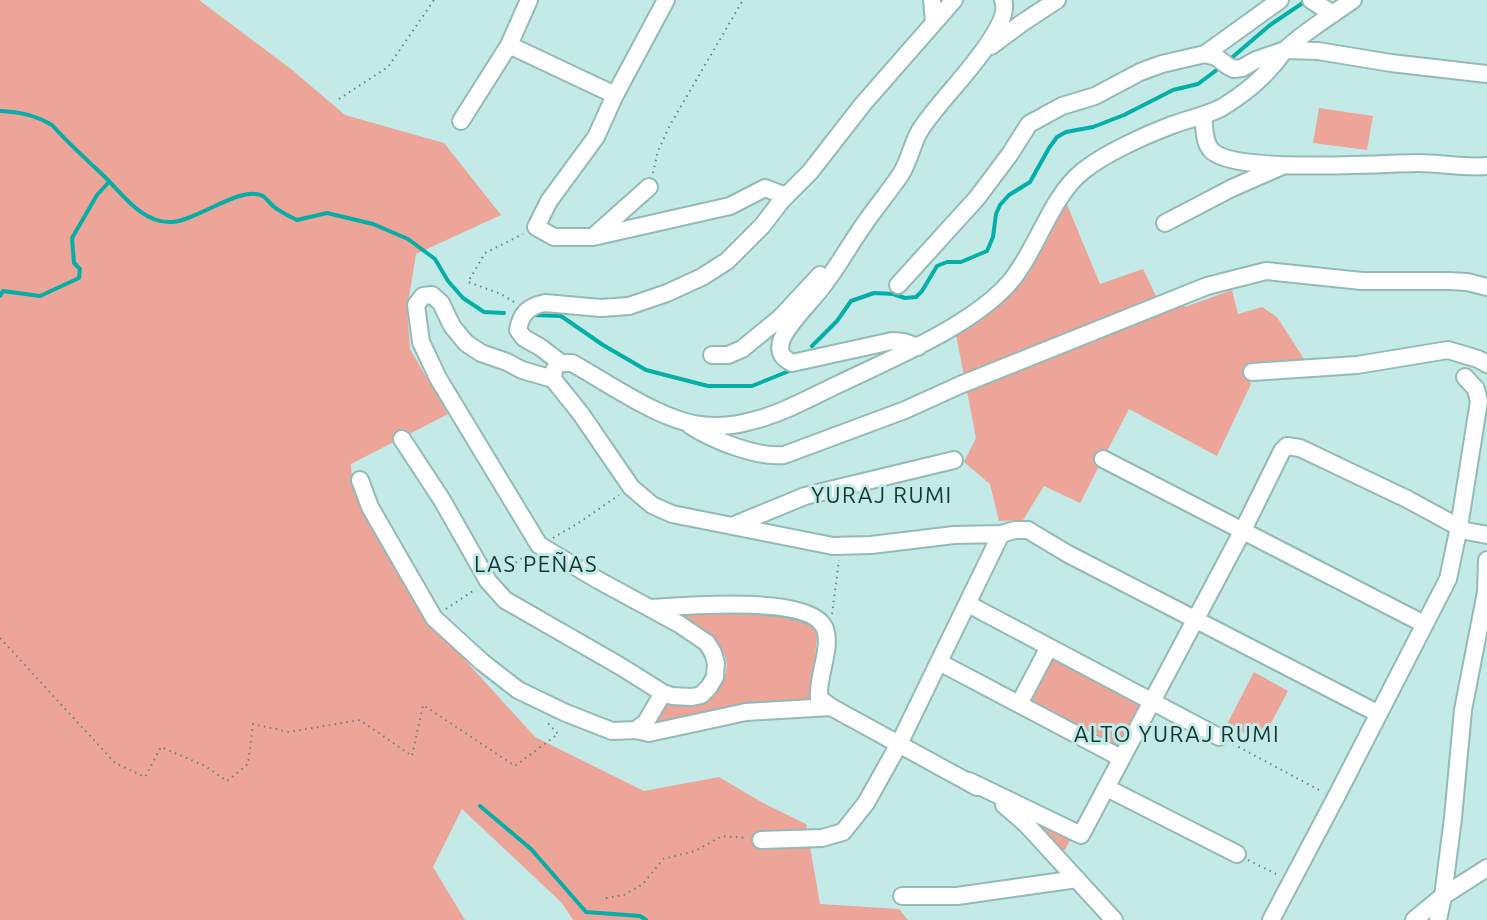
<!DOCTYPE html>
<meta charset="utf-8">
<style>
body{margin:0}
canvas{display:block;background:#c3eae6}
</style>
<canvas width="1487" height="920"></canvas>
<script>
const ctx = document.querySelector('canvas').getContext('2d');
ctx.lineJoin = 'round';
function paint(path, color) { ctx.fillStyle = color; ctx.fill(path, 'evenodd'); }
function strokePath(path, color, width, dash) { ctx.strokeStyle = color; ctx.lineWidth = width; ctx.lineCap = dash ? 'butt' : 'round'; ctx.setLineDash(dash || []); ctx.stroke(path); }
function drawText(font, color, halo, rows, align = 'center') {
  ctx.font = font + ' Ubuntu,sans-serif'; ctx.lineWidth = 6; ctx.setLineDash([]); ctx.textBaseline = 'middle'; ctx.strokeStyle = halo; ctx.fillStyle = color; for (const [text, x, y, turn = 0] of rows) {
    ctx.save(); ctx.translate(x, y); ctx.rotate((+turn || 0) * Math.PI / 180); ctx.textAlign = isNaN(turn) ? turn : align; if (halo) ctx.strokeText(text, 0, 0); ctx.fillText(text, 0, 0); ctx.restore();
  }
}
paint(new Path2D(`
 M0,0h199l92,69 54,46 99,28 57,72 -85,39 -9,55 3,40 38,65 -97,50 1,18 37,74 47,72 99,109 109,54 75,-14 44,26 43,21 14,80 79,5 9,11h-335l-11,-17 -100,-94 -29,58 32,53h-465z
 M1319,108l54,8 -6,34 -54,-7z
 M1066,202l34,82 43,-15 13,27 21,-7 8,18 47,-17 6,24 24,-7 15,10 29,45 -63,5 8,17 -34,72 -88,-47 -49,94 -36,-17 -21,34 -24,1 -9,-37 -26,-22 12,-24 -20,-103c18,-13 39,-25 55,-41 25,-25 39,-61 55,-92z
 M715,607l82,9 14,7 6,12 -5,59 -2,6 -158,26 16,-25c7,2 16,5 23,5 20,-3 44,-31 33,-52 -11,-21 -35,-31 -55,-42z
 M1050,654l94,49 -24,46 -94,-49z
 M1254,672l34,19 -27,51 -34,-18z
 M1021,811l51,26 -9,16z`), '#eca598');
strokePath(new Path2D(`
 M1228,61l42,-36 37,-25
 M0,111c20,1 35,4 52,14 17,19 35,35 53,52 18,18 38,47 67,45 24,-1 71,-38 91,-26 4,3 7,7 10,10 7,6 16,10 24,14l30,-7 46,11 35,15 27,20 13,22 15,17 21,14 20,1
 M0,296l3,-5 37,5 39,-18 1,-9 -6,-6 -2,-25 25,-43 12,-13
 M533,315l28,1 42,29 43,25 62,16h44l37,-15
 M812,346l25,-25 14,-20 23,-8 19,1 12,4 11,-1 6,-6 15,-25 10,-4h14l26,-11 6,-14 3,-23 4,-9 9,-10 21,-13 19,-34 8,-11 9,-5 27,-5 31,-12 49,-25 25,-6 24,-18
 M480,806l51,43 55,63 54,4 6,4`), '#05aea6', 4);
const minor = new Path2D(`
 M666,0l-51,95 -19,42 -47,64 -13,26 18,10h39l137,-31 35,-18 21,8
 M932,0l2,22
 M954,0l-91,104 -53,68 -28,28 -20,26 -35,35 -25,16 -35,16 -38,13 -28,2 -56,-5c-16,3 -24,10 -27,27l6,8 16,9 21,16h11c36,20 88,57 128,62 15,2 32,1 47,-3 33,-7 62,-24 92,-38 53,-26 133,-58 171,-102 27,-32 41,-86 73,-111 21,-17 62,-36 89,-46 16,-6 33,-9 49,-17 18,-11 38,-26 51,-42 5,-5 8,-10 12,-15 17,-17 49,-37 69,-51
 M1311,0l22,14
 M509,45l106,50
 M991,46l31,-23 35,-23
 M1205,54l11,3 12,9 6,3 8,-1 14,-8 29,-10 33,1 73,12 96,11
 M1203,116c2,11 0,26 9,35 24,23 168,12 206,12 23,0 46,5 69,3
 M461,121l48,-76 20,-45
 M1165,223l67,-35 48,-21
 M594,236l55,-49
 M898,285l79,-87 33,-44 19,-30 33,-18 33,-10 45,-24 22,-8 43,-10 75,-54
 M918,347l-14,-5 -12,-1 -100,22c-9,-5 -14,-10 -11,-21 4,-16 31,-41 41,-55 15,-19 27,-41 41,-61 12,-18 26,-34 38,-52 8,-13 11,-29 18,-42 7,-12 16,-22 25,-33 15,-18 69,-76 59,-99
 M712,355h16l14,-6 38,-31 40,-43
 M554,370l-1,9 28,35 50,73 21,18 20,9 161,32 38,-1 83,-10 47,-1 14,-4h13l40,24 311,160
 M1252,372l105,-7 91,-15 30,9 9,5
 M691,426c22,14 66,32 93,29l121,-45 55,-25 247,-99 59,-15 96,10h87l18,1 20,5
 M402,439l40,61 46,81 17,19 115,66 43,27 9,3 20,1 9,-2 8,-8 6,-10 1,-14 -3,-10 -6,-10 -28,-19 -81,-44 -59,-35 -101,-167 -17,-36 -5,-37 7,-9 9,-1 9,8 11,23 14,17 15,10 26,9 15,8 31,9
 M1103,459l321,165
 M360,480l10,27 64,111 48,44 36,28 48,23 46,18 24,-1 10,-8 17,-29
 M732,526l73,-30 149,-36
 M968,604l251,133
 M651,608c31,-2 162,-14 174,21 7,19 -8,48 -6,69l12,9 146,80
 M939,662l182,96
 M1019,704l30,-57
 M636,730l13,3 97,-21 85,-5
 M969,781l112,54 162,-305 39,-79 5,-5 13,2 107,51 59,32 21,4
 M1107,788l130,66
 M1004,805l23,20 87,95
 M761,840l61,-2 21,-6 23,-29 33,-59 102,-210
 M902,896h55l120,-17
 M1271,920l64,-121 113,-220 11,-52 20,-126 -3,-12 -11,-12
 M1414,920l29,-24 44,-28
 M1438,920l5,-24 10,-78 10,-108 23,-118 1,-32`);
strokePath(minor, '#94bab7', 20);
strokePath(new Path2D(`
 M339,99l49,-32 46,-67
 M653,173l5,-22 12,-26 73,-125
 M514,302l-13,-8 -33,-12 17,-29 38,-19
 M553,538l24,-14 42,-29
 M501,573l27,-19
 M446,609l30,-20
 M832,614l7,-54
 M0,638l115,125 30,14 16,-30 44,19 22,15 21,-17 5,-40 36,8 71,-12 52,36 11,-51 92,61 43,-32 -12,-13
 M1233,744l90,48
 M1248,860l30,15
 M606,898l18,-3 19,-11 20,-25 32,-8 27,-15 25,2`), '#6b8583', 2, [1.5, 4.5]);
strokePath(minor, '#fff', 16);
ctx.letterSpacing = '1.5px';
drawText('22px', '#133634', '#c3eae6', [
 ["YURAJ RUMI",882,496],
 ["LAS PEÑAS",536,565],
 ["ALTO YURAJ RUMI",1177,735]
]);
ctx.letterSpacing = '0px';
</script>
